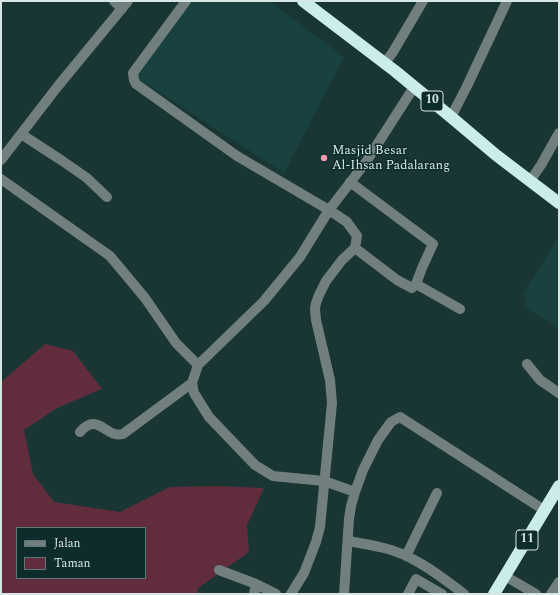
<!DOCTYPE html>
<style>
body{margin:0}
#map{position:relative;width:560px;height:595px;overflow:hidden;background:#193635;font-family:Spectral,serif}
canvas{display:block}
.frame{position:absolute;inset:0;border:2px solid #d7e7e6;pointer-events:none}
.legend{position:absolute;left:16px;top:527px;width:130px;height:52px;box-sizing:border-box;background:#0e2c2b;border:1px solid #5e7776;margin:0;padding:5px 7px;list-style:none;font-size:12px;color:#d7e7e6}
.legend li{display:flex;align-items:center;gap:8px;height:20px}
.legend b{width:20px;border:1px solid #5e7776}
</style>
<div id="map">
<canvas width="560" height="595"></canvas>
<div class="frame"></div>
<ul class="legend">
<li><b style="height:5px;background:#717f7e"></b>Jalan</li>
<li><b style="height:11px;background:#612d3d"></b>Taman</li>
</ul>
</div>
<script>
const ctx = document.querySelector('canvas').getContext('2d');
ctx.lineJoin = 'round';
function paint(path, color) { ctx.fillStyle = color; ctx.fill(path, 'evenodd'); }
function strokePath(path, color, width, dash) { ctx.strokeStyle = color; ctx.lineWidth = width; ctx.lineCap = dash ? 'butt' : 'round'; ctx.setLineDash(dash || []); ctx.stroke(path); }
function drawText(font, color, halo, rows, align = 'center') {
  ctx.font = font + ' Spectral,serif'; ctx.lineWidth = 3; ctx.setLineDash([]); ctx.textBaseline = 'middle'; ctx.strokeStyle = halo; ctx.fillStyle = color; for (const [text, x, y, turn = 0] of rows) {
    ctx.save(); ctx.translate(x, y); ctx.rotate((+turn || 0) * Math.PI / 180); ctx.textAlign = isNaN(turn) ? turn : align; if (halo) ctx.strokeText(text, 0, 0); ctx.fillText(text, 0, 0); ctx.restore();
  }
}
paint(new Path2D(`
 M182,1h87l75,56 -60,116 -154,-100z
 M557,240l2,1v88l-35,-23 3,-6 -4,-6z`), '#194140');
paint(new Path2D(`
 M45,344l28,7 29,38 -45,19 -33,22 9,44 21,28 66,10 50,-25 47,-1 47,2 -17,37 2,27 -52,37 2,5h-198v-212zM17,528h128v50h-128z`), '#612d3d');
strokePath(new Path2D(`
 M114,1l8,8
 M186,1l-53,72 1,7 2,4 101,72 92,54 37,-48 48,-75
 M384,64l9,-12 30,-51
 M451,117l16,-31 40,-85
 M21,134l40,26 26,18 20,19
 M1,160l57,-74 70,-85
 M1,179l109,77 35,42 31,45 22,22
 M530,181l11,-16 18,-32
 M350,182l83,62 -11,24 -6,16 -4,4 -15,-8 -42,-32
 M416,284l44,25
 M527,364l13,16 19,13
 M80,432c18,-21 26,7 43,2l69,-51
 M348,541c12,2 24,4 36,7 30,7 56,28 80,46
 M406,556l31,-63
 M219,570l37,14 20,10
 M505,576l31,18
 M254,594l2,-10
 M291,594l13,-21 12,-31 4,-15 12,-124 -2,-23 -14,-60 -1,-11 1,-6 3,-8 7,-14 16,-21 13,-12 2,-12 -10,-14 -18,-12 -29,47 -36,44 -66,64 -6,18 2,10 15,24 46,48 18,11 51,5 31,11
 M344,594l5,-75 2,-13 4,-14 8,-22 15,-30 13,-18 9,-5 144,93
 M408,594l8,-15 26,15
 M551,594l8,-12`), '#717f7e', 10);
strokePath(new Path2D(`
 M303,1l92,70 56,46 45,38 63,48
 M494,594l65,-108`), '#caecea', 12);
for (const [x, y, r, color] of [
 [324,158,4,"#f19ab1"]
]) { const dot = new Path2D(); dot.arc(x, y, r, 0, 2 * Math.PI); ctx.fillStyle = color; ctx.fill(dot); strokePath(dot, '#0e2c2b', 1.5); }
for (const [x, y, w] of [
 [432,101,22],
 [527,540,22]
]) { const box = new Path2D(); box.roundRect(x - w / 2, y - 10, w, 20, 3); ctx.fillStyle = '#0e2c2b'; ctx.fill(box); strokePath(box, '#d7e7e6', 1); }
drawText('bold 12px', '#d7e7e6', null, [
 ["10",432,101],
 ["11",527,540]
]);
drawText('13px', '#d7e7e6', '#0e2c2b', [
 ["Masjid Besar",332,151],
 ["Al-Ihsan Padalarang",332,166]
], 'left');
</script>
